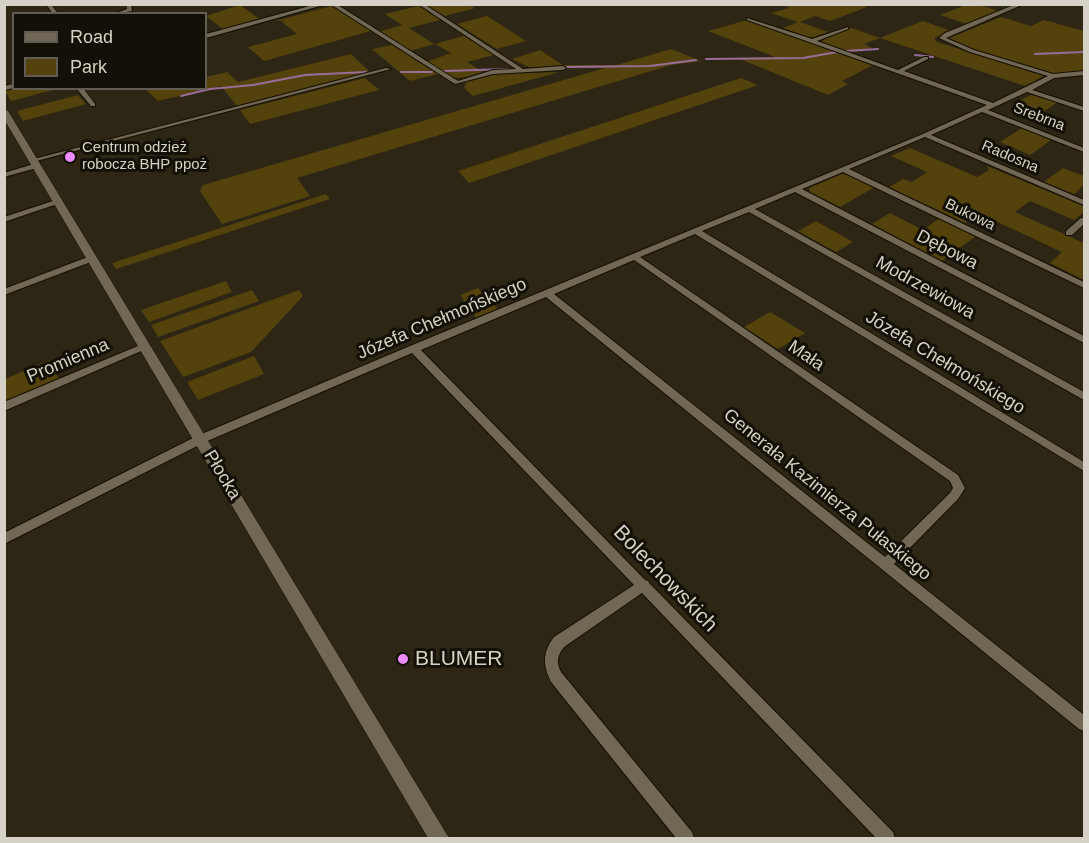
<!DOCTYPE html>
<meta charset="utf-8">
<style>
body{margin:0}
#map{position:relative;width:1089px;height:843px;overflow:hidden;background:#2d2614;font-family:Helvetica,sans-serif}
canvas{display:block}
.frame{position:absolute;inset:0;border:6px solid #d6d1c6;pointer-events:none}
.legend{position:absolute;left:12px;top:12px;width:195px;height:78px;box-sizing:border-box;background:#131008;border:2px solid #615d54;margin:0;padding:8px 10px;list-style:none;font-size:18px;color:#d6d1c6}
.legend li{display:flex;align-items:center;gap:12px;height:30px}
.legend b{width:30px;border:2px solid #615d54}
</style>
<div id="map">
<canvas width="1089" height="843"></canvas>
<div class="frame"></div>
<ul class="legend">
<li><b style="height:8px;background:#706854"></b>Road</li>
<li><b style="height:16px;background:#54420c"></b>Park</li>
</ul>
</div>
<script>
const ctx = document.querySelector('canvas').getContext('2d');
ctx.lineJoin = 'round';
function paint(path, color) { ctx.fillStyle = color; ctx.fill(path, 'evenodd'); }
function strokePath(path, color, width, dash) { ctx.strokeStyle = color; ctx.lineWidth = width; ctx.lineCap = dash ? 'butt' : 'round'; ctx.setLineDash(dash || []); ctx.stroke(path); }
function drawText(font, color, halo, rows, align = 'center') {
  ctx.font = font + ' Helvetica,sans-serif'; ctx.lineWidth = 6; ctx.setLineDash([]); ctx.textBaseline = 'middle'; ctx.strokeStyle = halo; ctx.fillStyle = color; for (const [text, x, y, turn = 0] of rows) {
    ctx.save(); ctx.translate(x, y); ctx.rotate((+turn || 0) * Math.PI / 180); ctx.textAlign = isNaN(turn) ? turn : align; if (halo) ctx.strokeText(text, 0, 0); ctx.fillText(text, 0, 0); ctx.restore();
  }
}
paint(new Path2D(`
 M240,5l21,15 -37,10 -18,-14z
 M426,5h43l6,3 -30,8z
 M859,5l8,2 -37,14 -15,-5 -15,6 28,10 -14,5h-7l-24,-9 15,-6 -27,-9 18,-5 -3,-2 6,-1z
 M966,5h13l20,6 -32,13 -27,-9z
 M332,6l39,25 -107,30 -16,-14 49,-13 -16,-13h-6z
 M419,6l21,14 -31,8 25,16 30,-8 30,19 -27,7 16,10c-31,10 -30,7 -57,-10l25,-9 -16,-9 -25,7 -32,-19 24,-7 -17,-11z
 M487,16l39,25 -29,8 -40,-25z
 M1001,17l30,9 13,-6 40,11v20l-52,3 52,-1v18l-34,3 -102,-33 -1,-2z
 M744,21h7l122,44 -31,16 6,3 -20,11 -88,-36h-37l72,-2 -67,-26z
 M923,21l28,10 -17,7 3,4 107,34 -19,10 -145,-48 -16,6 8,4 -27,3 -22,-8 -1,-3 30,-12 28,10z
 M392,45l44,28 2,1 -28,7 -38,-32z
 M671,49l30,12 -30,4 -374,113 13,18 -88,28 -22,-33 3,-6 402,-117h-39l-3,-3 -32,3 -19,-9 28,-9 23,15h54z
 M351,54l19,18 -133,34 -16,-20 -63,15 -13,-12 61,-1v-11l21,-5 11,10z
 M559,72l-86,24 -9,-8 2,-6 29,-8z
 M365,78l14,12 -129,34 -10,-14z
 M741,78l17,7 -289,98 -11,-12z
 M13,88h1l43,1 -46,12 -6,-10z
 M78,95l8,9 -63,17 -6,-10z
 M1031,95l27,7 -18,12 -28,-10z
 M1022,128l29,12 -21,15 -30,-13z
 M910,148l67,29 12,-7 -2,-4 96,40 1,6 -10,8 -44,-19 -15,11 69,31v37l-34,-17 12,-11 -84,-39 -13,10 -76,-36 14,-8 9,3 15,-10 -36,-16z
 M1063,168l21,8v9l-10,9 -30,-12z
 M842,174l8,1 25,12 -35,20 -30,-15 -1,-4z
 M326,194l4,5 -214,70 -4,-6z
 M890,213l33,17 17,-12 36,18 -34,25 -70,-37z
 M816,221l37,21 -17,10 -38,-21z
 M226,281l6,11 -83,30 -8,-12z
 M478,288l21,22 -22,9 -17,-24z
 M252,290l7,11 -101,36 -7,-12z
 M299,290l4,6 -52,56 -65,24 -3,1 -23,-36z
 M770,312l35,21 -27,16 -34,-22z
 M254,356l10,18 -66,26 -11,-18z
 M50,360l9,19 -53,23 -1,-23z`), '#54420c');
strokePath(new Path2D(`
 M846,51l32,-2
 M1035,54l49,-2
 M915,55l18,2
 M706,59l97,-1 34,-6
 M567,67l83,-1 46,-6
 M445,71l63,-2
 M401,72h31
 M181,96l29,-7 43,-4 52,-10 61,-3`), '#986d9a', 2);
const minor = new Path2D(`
 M46,4h5l7,10h-5z
 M126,4h5l1,7 -18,3 13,-5z
 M317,4h10l-121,34v-4z
 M330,4h6l122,77 35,-11 23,-1 -98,-65h6l99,65 40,-3 3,2 -3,2 -70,4 -38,10z
 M1016,4h8l-78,34 28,12 79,24 31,-3v4l-30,3 -22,12 52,17v4l-57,-19 -39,18 96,38v4l-102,-40 -51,23 153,65v5l-159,-68 -76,32 235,113v6l-241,-116 -41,17 282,147v7l-289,-151 -40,17 329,183v8l-335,-188 -47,19 382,231v9l-389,-237 -55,23 318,218 7,13 -7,11 -64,65 190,151v16l-5,-2 -533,-432 -125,53 224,230 3,1 2,3 243,248 2,6h-19l-234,-245 -78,54c-7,9 -8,15 -3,25l131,160 2,6h-18l-125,-156c-8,-17 -9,-29 3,-45l80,-52 -222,-232 -207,89 -201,102v-11l193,-97 213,-90 513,-212 64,-29 -240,-85v-2l65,21 36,-12v2l-31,12 81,29 26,-13h4v2l-24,12 89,32 55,-27 -78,-24 -31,-14 6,-5zM634,260l316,221 3,7 -3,5 -65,64 -331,-263z
 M386,68l5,1 -355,92 -6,-1z
 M14,84v4l-10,2v-4z
 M76,88h7l12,16v2h-4z
 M37,163h3v4l-36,10v-4z
 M56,200l7,2 -59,20v-5z
 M1081,218h3v6l-12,11h-6v-4z
 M93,255l4,3 -1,2 -92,35v-6z
 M145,343l3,1 2,2 -2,2 -144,63v-9z`);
const tertiary = new Path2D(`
 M4,109l4,2 441,727h-21l-424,-719z`);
strokePath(minor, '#150f01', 2);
strokePath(tertiary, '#150f01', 1);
paint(minor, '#706854');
paint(tertiary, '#706854');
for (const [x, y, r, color] of [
 [70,157,6,"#ec8cfa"],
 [403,659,6,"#ec8cfa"]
]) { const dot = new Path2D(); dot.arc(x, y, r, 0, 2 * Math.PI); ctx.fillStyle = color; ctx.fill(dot); strokePath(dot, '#131008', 2); }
drawText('15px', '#d6d1c6', '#131008', [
 ["Srebrna",1039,117,21],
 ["Radosna",1010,157,23],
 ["Bukowa",970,215,26]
]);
drawText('15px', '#d6d1c6', '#131008', [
 ["Centrum odzież",82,148],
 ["robocza BHP ppoż",82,165]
], 'left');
drawText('18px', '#d6d1c6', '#131008', [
 ["Dębowa",947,250,27],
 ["Modrzewiowa",925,288,29],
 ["Józefa Chełmońskiego",442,319,-23],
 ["Mała",806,356,34],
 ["Promienna",68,361,-23],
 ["Józefa Chełmońskiego",945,363,31],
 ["Płocka",222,475,59],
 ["Generała Kazimierza Pułaskiego",827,495,39]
]);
drawText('21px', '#d6d1c6', '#131008', [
 ["Bolechowskich",665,579,46]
]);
drawText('21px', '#d6d1c6', '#131008', [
 ["BLUMER",415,659]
], 'left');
</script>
